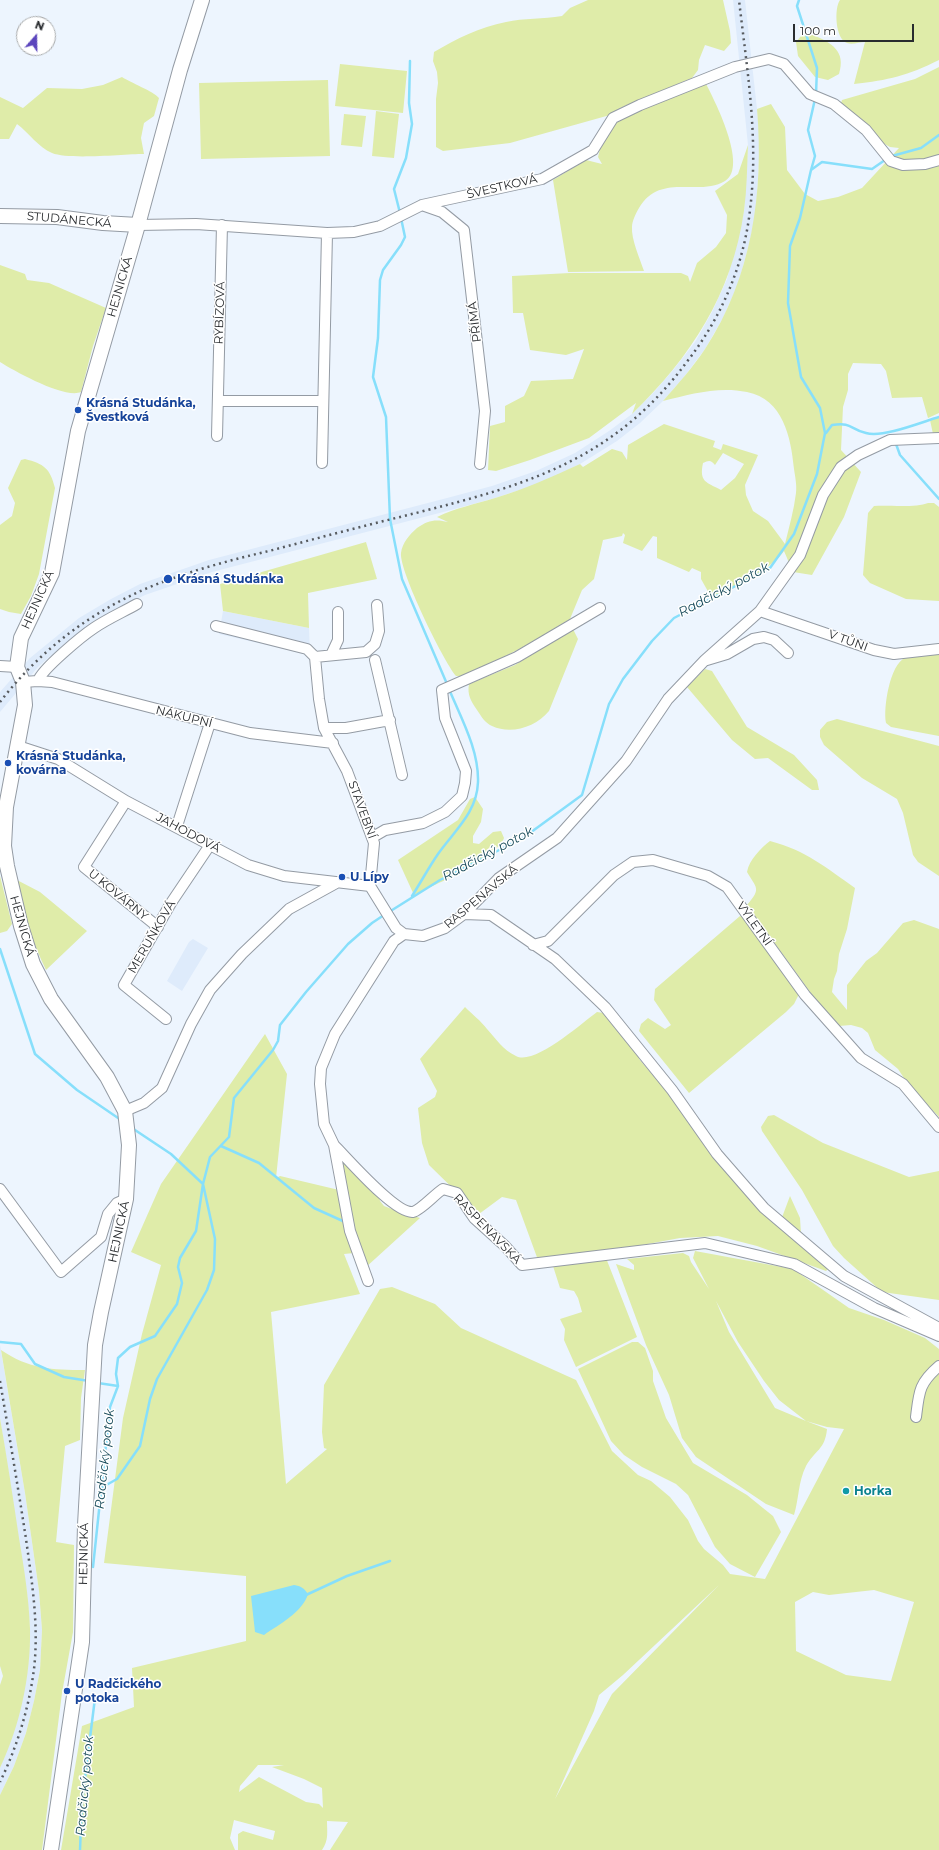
<!DOCTYPE html>
<meta charset="utf-8">
<style>
body{margin:0}
#map{position:relative;width:939px;height:1850px;overflow:hidden;background:#edf5fe;font-family:Montserrat,sans-serif}
canvas{display:block}
.north{position:absolute;left:16px;top:16px;width:40px;height:40px;box-sizing:border-box;background:#fff;border:1px solid #a9abac;border-radius:50%;rotate:20deg;font-size:11px;font-weight:700;line-height:16px;text-align:center;color:#292c2f}
.north::after{content:'';display:block;margin:auto;width:14px;height:18px;background:#5b45bd;clip-path:polygon(50% 0,100% 100%,50% 72%,0 100%)}
.scale{position:absolute;left:793px;top:24px;width:121px;height:18px;box-sizing:border-box;border:2px solid #292c2f;border-top:0;padding-left:5px;font-size:12px;line-height:14px;white-space:nowrap;color:#292c2f;-webkit-text-stroke:3px #fff;paint-order:stroke}
</style>
<div id="map">
<canvas width="939" height="1850"></canvas>
<div class="north">N</div>
<div class="scale">100 m</div>
</div>
<script>
const ctx = document.querySelector('canvas').getContext('2d');
ctx.lineJoin = 'round';
function paint(path, color) { ctx.fillStyle = color; ctx.fill(path, 'evenodd'); }
function strokePath(path, color, width, dash) { ctx.strokeStyle = color; ctx.lineWidth = width; ctx.lineCap = dash ? 'butt' : 'round'; ctx.setLineDash(dash || []); ctx.stroke(path); }
function drawText(font, color, halo, rows, align = 'center') {
  ctx.font = font + ' Montserrat,sans-serif'; ctx.lineWidth = 3; ctx.setLineDash([]); ctx.textBaseline = 'middle'; ctx.strokeStyle = halo; ctx.fillStyle = color; for (const [text, x, y, turn = 0] of rows) {
    ctx.save(); ctx.translate(x, y); ctx.rotate((+turn || 0) * Math.PI / 180); ctx.textAlign = isNaN(turn) ? turn : align; if (halo) ctx.strokeText(text, 0, 0); ctx.fillText(text, 0, 0); ctx.restore();
  }
}
paint(new Path2D(`
 M733,0h12l12,109 3,35 -4,69 -8,36 -10,35 -15,34 -18,31 -21,28 -21,24 -23,22 -23,18 -37,23 -39,19 -46,15 -44,12 -239,62 -67,23 -28,14 -31,19 -25,19 -23,20 -38,45v-20l30,-34 49,-40 32,-19 29,-15 69,-24 238,-62 45,-12 44,-15 39,-18 34,-22 23,-17 22,-22 20,-23 21,-27 17,-30 15,-33 17,-68 4,-66z
 M223,611l86,17 1,27 -91,-21z
 M193,939l15,9 -26,43 -15,-10 22,-39z
 M0,1345l25,148 14,98 3,39 -2,40 -6,31 -8,32 -12,33 -14,29v-27l14,-38 14,-62 2,-38 -3,-37 -27,-175z`), '#deebfb');
paint(new Path2D(`
 M588,0h135l7,31 1,12 -7,8 -19,-6 -6,15 -1,10 -6,8 -72,30 -10,7 -100,28 -67,8 -7,-4v-48l2,-16 -1,-11 -4,-11 1,-9c22,-13 46,-25 72,-30 18,-4 37,-3 56,-6l8,-8z
 M840,0h99v60c-32,16 -50,20 -85,24l11,-42c-5,0 -13,3 -18,1 -12,-4 -13,-35 -7,-43z
 M813,35c19,8 33,16 26,39l-11,6 -13,-3 -17,-21 -2,-14 5,-6z
 M340,64l67,7 -4,42 -68,-7z
 M939,67v346l-11,5 -6,-21 -30,1 -6,-27 -5,-7 -28,-1 -5,11v16l-5,17 -2,43 20,22 -17,45 -32,58 -19,-3 -9,-21c-10,15 -55,45 -74,44l-9,-16v-7l-9,-4 -3,4 -32,-14v-21l-4,-1 -11,15 -19,-8 2,-8 -2,-2 -1,3 -19,4 -9,39 -12,11 -12,29 -41,25 -55,28 -11,4h-7c-13,-16 -57,-105 -55,-123 1,-10 9,-19 16,-25 11,-8 19,-9 31,-6l-11,-5c19,-9 38,-13 58,-19 30,-9 57,-21 85,-34l3,3 29,-18 10,3 5,8 1,-15 36,-21 51,17 -2,6 8,3 2,-6 35,11 -13,30 1,10 7,16 15,10 17,23c4,-17 9,-34 11,-51 1,-8 -1,-17 -2,-24 -3,-32 -11,-70 -47,-77 -28,-6 -57,2 -84,9 15,-17 30,-34 42,-52 47,-72 59,-157 52,-240l14,-5 14,23 2,43 18,24 13,7 20,-4 24,-9 37,-40 -9,-1 -9,-5 -40,-39 1,-3 73,-21zM723,453l21,11 -9,14 -14,12c-15,-8 -22,-8 -18,-27 6,-3 8,-3 12,2z
 M122,77c9,6 31,14 37,21l-5,18 -10,7 -3,15 3,16c-20,0 -75,6 -92,-1 -14,-6 -23,-20 -35,-29l-8,15h-9v-42l23,11 24,-20 35,1 21,-4z
 M328,80l2,76 -129,3 -2,-76z
 M705,82c9,17 44,85 20,99 -26,16 -65,-9 -86,27 -3,5 -7,13 -7,19 -1,12 8,32 12,44l-76,1 -15,-92 33,-20 16,4 -4,-7 3,-12 16,-27z
 M376,111l23,3 -5,44 -22,-2z
 M344,114l22,2 -4,31 -21,-2z
 M748,145c-1,22 -1,44 -4,66 -12,83 -53,146 -112,203l4,-11 -47,35 -59,22 -34,11 -8,-1 2,-44 15,-4v-16l19,-10 7,-15 42,-2 11,-30 -18,6 -36,-5 -7,-37h-10l-1,-37 58,-3h111l7,3 2,6 7,-19 19,-16 10,-14 1,-18 -12,-24 23,-17z
 M0,265l25,9 2,6 22,3 57,25 -13,38 -12,46c-16,7 -65,-20 -81,-30z
 M939,417v17h-6l-3,-14z
 M25,459c19,5 25,9 30,29l-16,86 -8,22 -10,18 -12,-2 -9,-3v-84l12,-9 3,-13 -7,-15 13,-28z
 M928,503h6l5,4v94l-33,-2 -36,-16 -7,-8 5,-62 6,-7c15,-1 42,2 54,-3z
 M366,542l11,37 -69,14 1,35 -86,-17 -3,-27z
 M573,629l5,10 -29,72c-13,16 -38,24 -57,15 -7,-3 -11,-10 -15,-16 -6,-9 -10,-15 -8,-26l46,-19z
 M939,653v83l-48,-9 -5,-4c-3,-15 4,-59 19,-65 10,-4 24,-4 34,-5z
 M705,669l7,2 35,56 47,28 23,25 2,10h-7l-44,-32 -13,1 -23,-19 -45,-53z
 M837,719l102,27v130l-21,-14 -5,-7 -10,-42 -6,-14 -35,-21 -38,-33 -4,-8v-7l7,-8z
 M475,797l8,12 -2,13 -8,14v7l6,1 14,-12 8,-1 3,7c-7,20 -70,47 -90,57l-16,-35 60,-40 12,-21z
 M770,841c37,10 55,26 85,47l-8,41 -8,25 -2,17 -3,8 -2,13 15,18v-25l19,-24 11,-8 26,-30 11,-3 25,9v188l-31,-33 -10,-15 -23,-19 -7,-17 -6,-5 -11,-3 -12,1 -26,-30 -66,-91c15,-17 9,-17 0,-33 2,-12 14,-24 23,-31z
 M0,876l12,48 -5,7 -7,2z
 M15,879l25,13 47,39 -41,39c-14,-29 -24,-59 -31,-91z
 M740,916l3,1 56,77 -5,10 -8,8 -97,81 -50,-62 2,-7 7,-6 17,11 6,-4 -17,-25 1,-11z
 M465,1007c7,7 16,14 22,22 9,10 16,21 29,27 18,10 66,-33 81,-44l7,1 13,10 12,6 8,10 2,20 87,101 55,60 9,-24 10,22 1,16 29,33 -4,4 -69,-25 -39,-10 -38,2 -65,12 -77,10 -22,-60 -14,-3 -23,17 -50,-49 -7,-22 -4,-35 17,-11 2,-6 -17,-32z
 M265,1034l22,40 -11,104 4,-2 59,14 15,63 -10,1 16,40 -89,18 15,172 41,-35 -3,-1 -2,-16 2,-47 56,-96 12,-2 43,17 26,24 115,52 36,71 26,24 13,6 19,16 18,23 10,21 6,8 19,16 7,9 35,5 79,-150 -17,-2 -21,-6 21,8c-2,21 -12,21 -21,37 -8,16 -7,33 -12,49l-28,-11 -70,-47 -14,-19 -13,-43 -23,-50 -30,-81 18,6v-5l-7,-6 56,-6 6,3 2,6 18,27 -16,-31 2,-7 98,18 56,39 35,12 41,18 14,11v501h-609l18,-28 -21,-1c0,11 2,19 -5,29h-84v-16l5,-3 30,9 2,-9 -41,-11 -4,18 5,12h-174l21,-124 52,-19 -2,-39 114,-27v-65l-142,-13 19,-145 19,-84 19,-69 -30,-13 30,-68zM716,1301l22,41 26,39 15,19 27,21 -31,-13 -46,-76zM719,1585l-107,109 -57,105 39,-88 5,-16 24,-20zM874,1590l40,12 -23,79 -45,-6 -50,-24 -1,-49 18,-10 16,3zM258,1765h26l-12,2 32,12 18,9 1,20 -4,-4 -13,-2 -47,-25 -20,15 1,-6z
 M774,1115l49,28 86,34 30,-6v129l-57,-8 -38,-34 -11,-12 -31,-56 -40,-59 -1,-4 7,-11z
 M345,1160l34,36 1,5 4,5 13,5 23,7 -55,50 -13,-41 -11,-66z
 M606,1258l31,79 -61,30 -12,-27 1,-11 -5,-10 22,-7 -4,-14 -4,-7 -14,-3 -7,-22z
 M632,1342h6l7,6 8,23v10l13,37 27,45 54,32 16,13 10,8 8,16 -26,45 -25,-13 -15,-17 -27,-52 -12,-11 -34,-17 -18,-12 -13,-14 -33,-72z
 M1,1350c28,19 51,20 84,20l-4,28 -1,42 -15,6 -9,96 18,3 -1,87 -11,61 -20,157h-42v-55l14,-29 12,-33 8,-32 6,-31 2,-40 -3,-39 -14,-98z
 M0,1418c7,40 13,80 19,120 5,30 10,60 11,91 1,46 -10,97 -30,139v-83l3,-9 -3,-10z`), '#dfeca9');
paint(new Path2D(`
 M294,1585c7,1 10,3 14,9 -5,18 -30,31 -44,41l-9,-3 -4,-36z`), '#87dffb');
strokePath(new Path2D(`
 M799,0l-2,6 20,62 -1,26
 M892,156l29,-8 18,-13
 M811,170l4,-14 -7,-26 7,-31
 M400,213l-6,-24 12,-31 6,-34 -3,-21 1,-42
 M401,218l4,19 -4,8 -18,25 -3,10 -2,58 -5,39 13,40 4,102 12,60 45,105
 M826,433l6,-8c21,-3 17,4 34,8 17,5 56,-11 73,-16
 M896,444l4,11 39,44
 M412,896c9,-14 17,-29 26,-42 16,-23 39,-41 40,-72 1,-32 -17,-64 -29,-93
 M389,912l51,-32 83,-42 59,-43 27,-91 14,-25 29,-38 22,-23 96,-50 24,-34 23,-60 8,-41 -5,-25 -19,-31 -13,-74 2,-57 10,-28 11,-48 11,-8 50,7 13,-9
 M0,949l35,105 42,36 44,30
 M221,1146l38,17 55,45 31,14
 M0,1342l21,2 14,20 29,13 25,4
 M98,1383l20,3
 M101,1488l16,-9 23,-33 10,-47 7,-20 50,-89 7,-20 1,-31 -12,-55 -32,-30 -39,-26
 M93,1567l17,-160 8,-21 -2,-12 2,-16 12,-11 25,-11 22,-32 5,-21 -4,-16 2,-9 16,-27 7,-47 7,-27 19,-20 5,-39 39,-48 5,-9 2,-16 26,-33 42,-48 24,-21 12,-8
 M306,1595l41,-19 43,-15
 M80,1850l2,-48 13,-104`), '#87dffb', 2.5);
const street = new Path2D(`
 M422,205l20,7 22,18 21,181 -5,53
 M138,225l58,-1 131,9 27,-1 26,-6 42,-21 120,-26 51,-29 20,-32 27,-13 95,-38 34,-8 15,5 26,30 24,10 32,26 25,31 12,4 22,-1 14,-4
 M218,401h105
 M217,436l5,-211
 M322,463l5,-230
 M760,611l114,39 20,4 45,-5
 M216,626l91,23 8,8 4,42 5,29 23,43 27,72 -4,43 26,42 8,6
 M331,655l7,-15v-28
 M315,657l51,-5 9,-8 4,-13 -2,-26
 M375,660l27,115
 M707,660l20,-6 26,-15 11,-2 10,3 14,13
 M0,666l17,1
 M38,681c4,-12 44,-45 56,-53 13,-9 29,-16 43,-24
 M23,682l15,-1 14,1 198,51 83,10
 M324,728h22l44,-8
 M18,746l40,13 68,42 122,64 36,11 86,10
 M126,801l-42,66 74,60
 M177,826l33,-103
 M373,837l12,-7 38,-7 22,-11 17,-16 3,-13 1,-12 -21,-53 -3,-28 75,-33 83,-49
 M464,914l27,1 64,44 50,48 67,83 45,64 47,54 80,68 95,52
 M533,945l15,-4 66,-66 19,-13 20,-2 55,16 19,11 78,108 56,63 42,26 36,43
 M166,1019l-42,-34 47,-82 39,-58
 M125,1111l19,-8 18,-15 29,-64 19,-34 32,-36 47,-45 49,-27
 M334,1145c14,14 61,69 79,67 8,-2 22,-18 30,-23l14,4 17,25 31,28 17,19 183,-22 89,21 80,44 65,28
 M0,1189l61,83 40,-35 7,-23 9,-11 9,-4
 M368,1281l-18,-50 -16,-86 -10,-21 -4,-40 1,-16 14,-34 59,-93 10,-7 19,2 22,-8 19,-14 35,-36 58,-40 69,-77 42,-62 37,-39 55,-49 40,-56 23,-60 18,-28 17,-12 32,-15 49,-2
 M916,1417c3,-25 3,-34 23,-51`);
const secondary = new Path2D(`
 M0,216l57,1 46,6 35,2
 M51,1850l31,-208 3,-117 10,-180 6,-33 25,-113 3,-54 -4,-34 -18,-34 -56,-78 -18,-35 -12,-38 -14,-60 -3,-20 2,-39 19,-102 -2,-23 -6,-15 4,-29 31,-65 26,-142 60,-206 42,-155 22,-70`);
strokePath(street, '#949ba4', 12);
strokePath(secondary, '#949ba4', 16);
strokePath(street, '#fff', 10);
strokePath(secondary, '#fff', 14);
strokePath(new Path2D(`
 M0,702c43,-56 101,-98 168,-122 33,-12 67,-21 101,-29 49,-13 98,-26 147,-38 114,-29 200,-54 273,-154 33,-43 55,-95 61,-149 9,-71 -3,-140 -11,-210
 M0,1381c9,53 18,106 26,158 6,43 13,87 8,130 -5,39 -17,78 -34,113`), '#575b5f', 2.5, [2, 4]);
for (const [x, y, r, color] of [
 [78,410,4,"#1a4fb4"],
 [168,579,5,"#1a4fb4"],
 [8,763,4,"#1a4fb4"],
 [342,877,4,"#1a4fb4"],
 [846,1491,4,"#0f9aa8"],
 [67,1691,4,"#1a4fb4"]
]) { const dot = new Path2D(); dot.arc(x, y, r, 0, 2 * Math.PI); ctx.fillStyle = color; ctx.fill(dot); strokePath(dot, '#fff', 1.5); }
drawText('12px', '#292c2f', '#fff', [
 ["ŠVESTKOVÁ",502,187,-13],
 ["STUDÁNECKÁ",69,220,5],
 ["HEJNICKÁ",120,287,-74],
 ["RYBÍZOVÁ",220,313,-88],
 ["PŘÍMÁ",475,322,-97],
 ["HEJNICKÁ",38,600,-66],
 ["V TŮNI",848,641,20],
 ["NÁKUPNÍ",184,717,14],
 ["STAVEBNÍ",362,810,70],
 ["JAHODOVÁ",188,833,28],
 ["U KOVÁRNY",118,895,39],
 ["RASPENAVSKÁ",481,897,-40],
 ["VÝLETNÍ",754,924,54],
 ["HEJNICKÁ",22,926,74],
 ["MERUŇKOVÁ",152,937,-60],
 ["RASPENAVSKÁ",487,1229,46],
 ["HEJNICKÁ",119,1232,-78],
 ["HEJNICKÁ",84,1554,-89]
]);
drawText('bold 12px', '#164399', '#fff', [
 ["Krásná Studánka,",86,403],
 ["Švestková",86,417],
 ["Krásná Studánka",177,579],
 ["Krásná Studánka,",16,756],
 ["kovárna",16,770],
 ["U Lípy",350,877],
 ["U Radčického",75,1684],
 ["potoka",75,1698]
], 'left');
drawText('bold 12px', '#0d838f', '#fff', [
 ["Horka",854,1491]
], 'left');
drawText('italic 13px', '#184b5a', '#fff', [
 ["Radčický potok",724,590,-28],
 ["Radčický potok",488,854,-28],
 ["Radčický potok",105,1459,-84],
 ["Radčický potok",85,1786,-85]
]);
</script>
